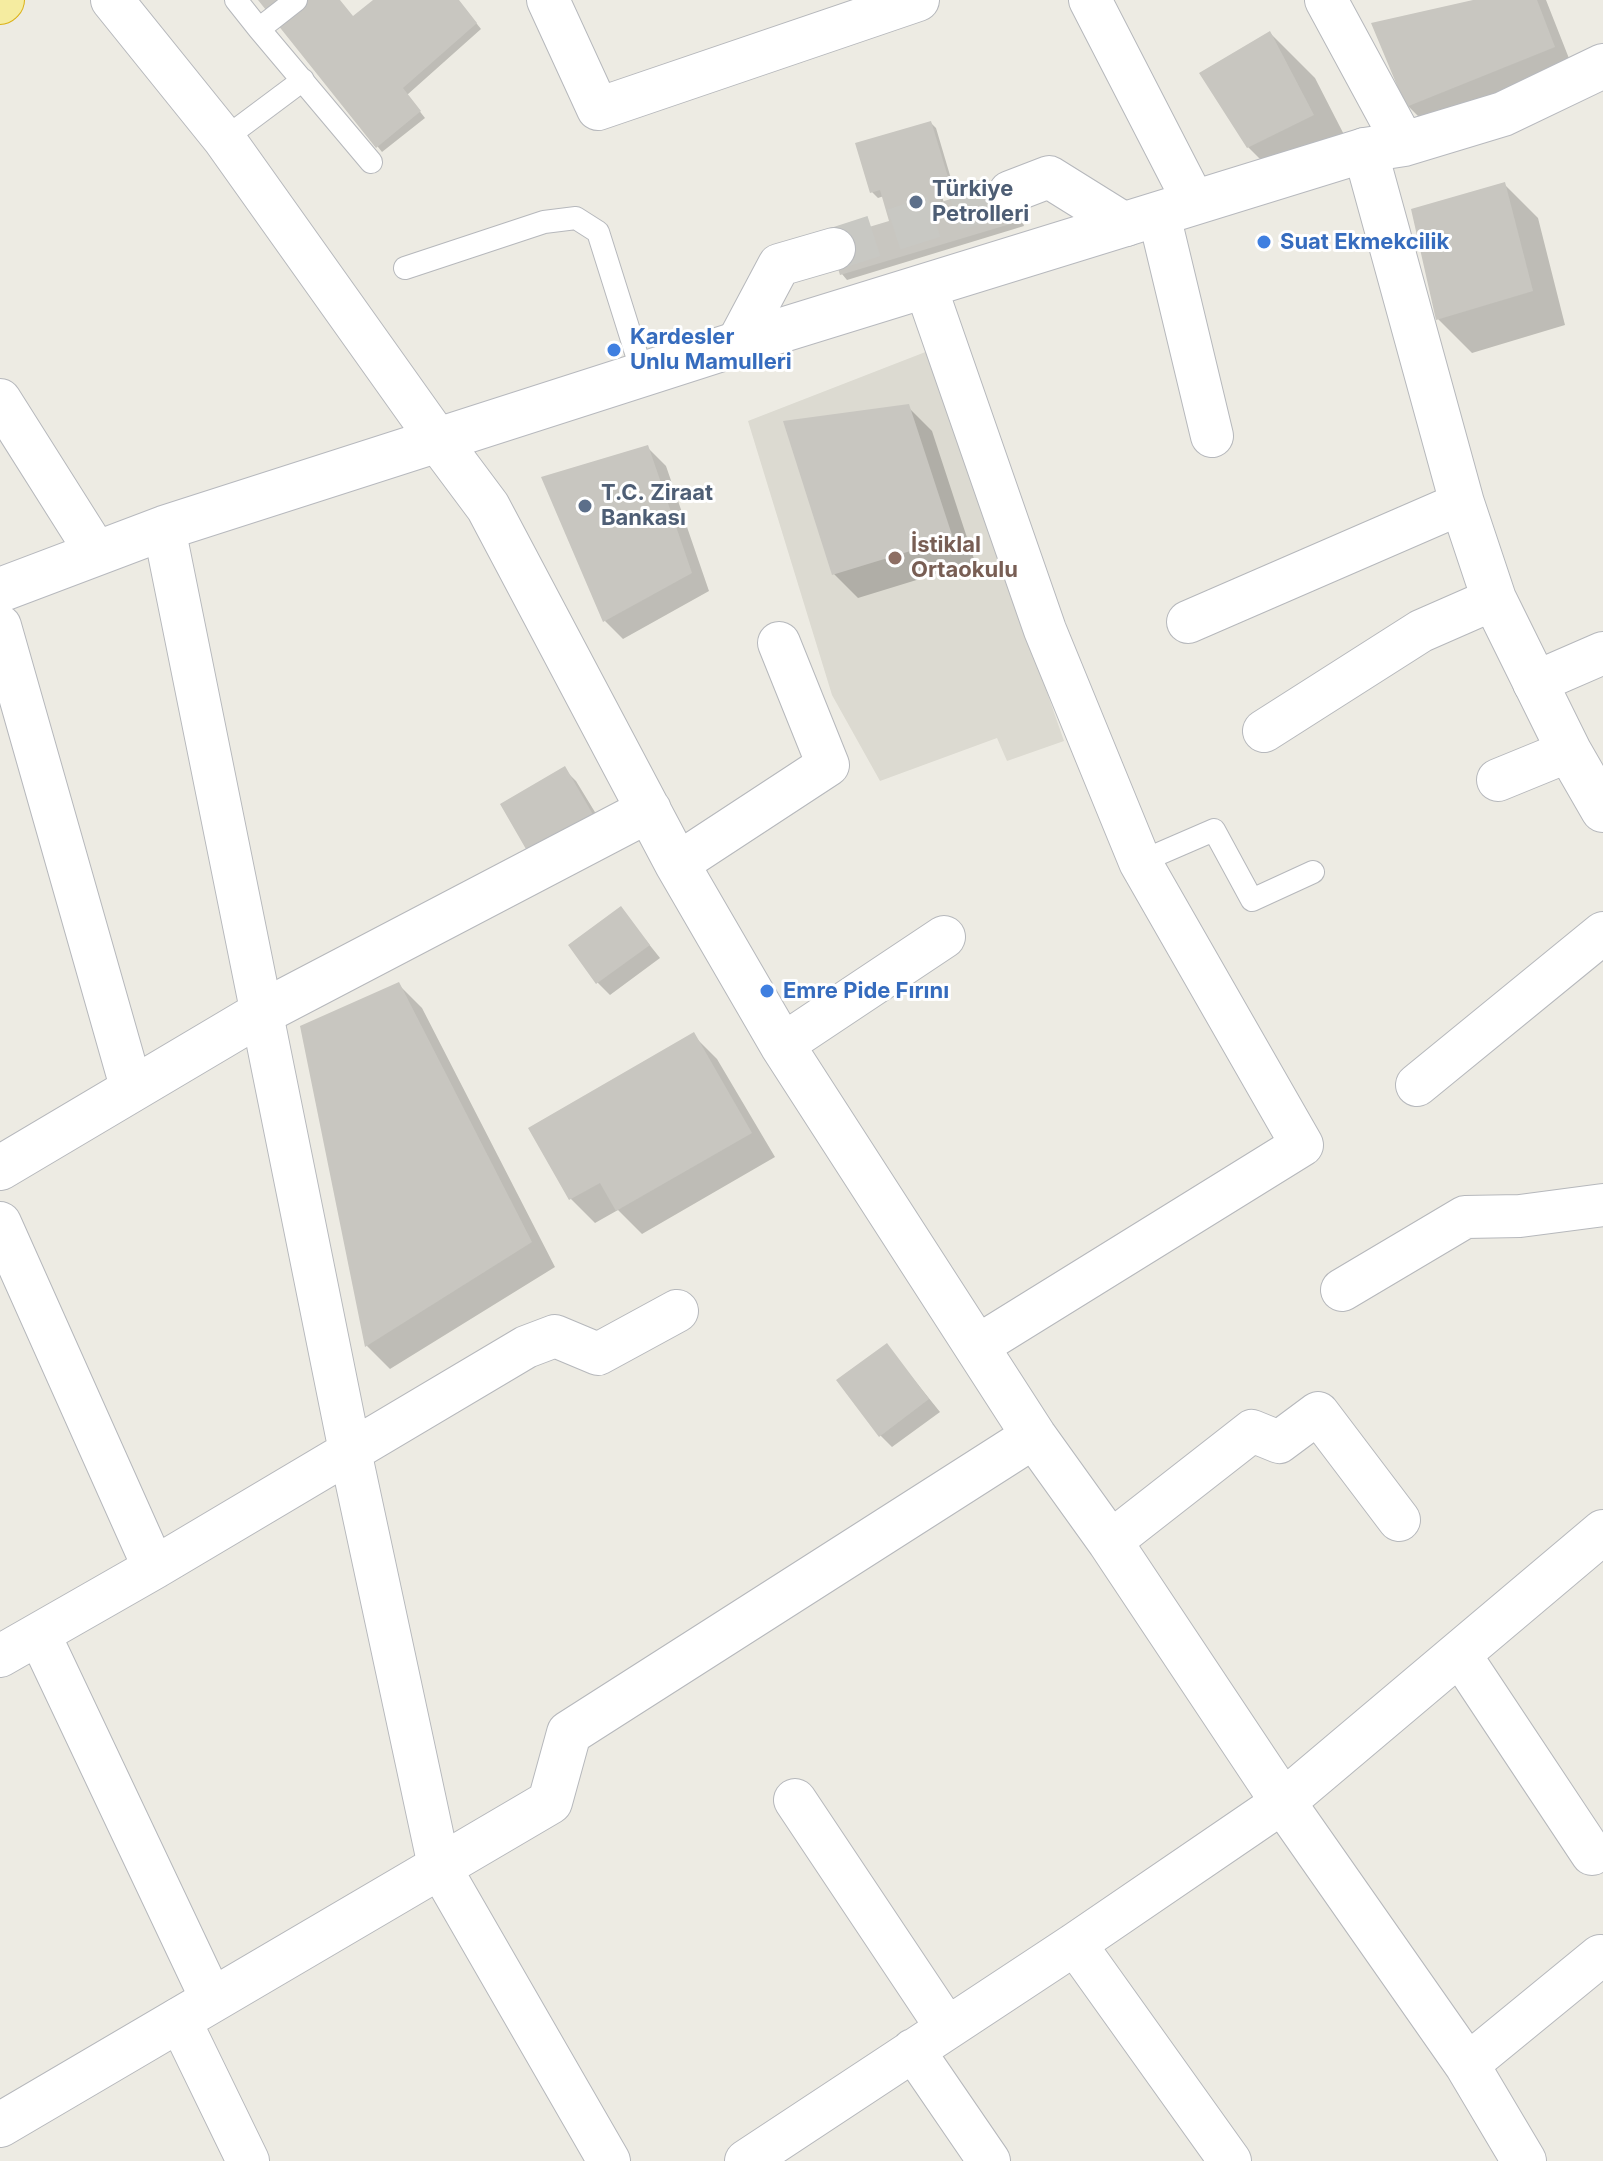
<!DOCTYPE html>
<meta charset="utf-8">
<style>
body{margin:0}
canvas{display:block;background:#edebe3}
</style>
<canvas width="1603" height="2161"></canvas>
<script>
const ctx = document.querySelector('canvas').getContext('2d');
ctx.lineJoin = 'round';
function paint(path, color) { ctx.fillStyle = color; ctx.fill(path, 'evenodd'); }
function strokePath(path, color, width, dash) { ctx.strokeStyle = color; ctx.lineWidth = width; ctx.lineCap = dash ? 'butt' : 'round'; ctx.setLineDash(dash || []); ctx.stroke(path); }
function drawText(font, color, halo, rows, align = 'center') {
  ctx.font = font + ' Inter,sans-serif'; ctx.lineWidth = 6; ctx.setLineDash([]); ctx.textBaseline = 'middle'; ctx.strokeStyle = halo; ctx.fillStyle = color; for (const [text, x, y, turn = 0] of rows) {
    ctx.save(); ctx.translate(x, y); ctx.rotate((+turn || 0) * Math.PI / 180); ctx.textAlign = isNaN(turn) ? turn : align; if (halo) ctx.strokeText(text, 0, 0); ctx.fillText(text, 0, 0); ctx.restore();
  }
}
paint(new Path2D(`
 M928,351l136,390 -57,20 -10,-23 -117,43 -48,-86 -84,-274z`), '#dcdad1');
paint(new Path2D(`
 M261,0h78l14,18 23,-18h82l23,29 -74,66 18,23 -43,34z
 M1482,0h64l26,66 -146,58 -18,-18z
 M1270,33l45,45 42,82 -64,32 -45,-45z
 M931,123l5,5 16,54 -13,4 5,17 68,-14 12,37 -177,54 -5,-6 50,-52 -8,-26 -6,2 -6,-6z
 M1504,184l34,34 27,107 -93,28 -34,-34z
 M908,407l24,24 43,131 -117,36 -24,-24z
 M648,448l18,18 43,125 -86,48 -18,-18z
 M564,769l12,12 25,41 -98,-17z
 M621,909l39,49 -50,37 -12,-12 -27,-38z
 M398,984l24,24 133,259 -165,102 -23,-23z
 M693,1035l24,24 58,98 -133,77 -24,-24 -23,13 -24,-24 -41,-70z
 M887,1346l53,66 -48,35 -12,-12z`), '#0003');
paint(new Path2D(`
 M258,0h82l13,16 20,-16h86l18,23 -74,65 18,23 -45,37z
 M1473,0h64l18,47 -149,60 -35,-84z
 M1270,31l44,84 -67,33 -48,-75z
 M931,121l17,56 -13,4 6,21 66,-21 13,40 -180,54 -11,-36 60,-18 -9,-31 -10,3 -15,-50z
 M1505,182l28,109 -97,29 -25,-111z
 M909,404l44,134 -121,37 -49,-154z
 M648,445l44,128 -89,49 -62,-145z
 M565,766l34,59 -65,38 -34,-59z
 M621,906l29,39 -54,39 -28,-39z
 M399,982l133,260 -167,105 -65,-321z
 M694,1032l58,101 -136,78 -16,-28 -31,17 -41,-72z
 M887,1343l42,56 -50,38 -43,-57z`), '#c8c6c0');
strokePath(new Path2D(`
 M834,249l176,-57`), '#c8c8c3', 42, [42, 21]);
const service = new Path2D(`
 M236,0l23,29 37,-29
 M259,29l112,133
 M224,139l79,-59
 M405,268l139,-46 32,-4 22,14 45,143
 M1140,862l74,-32 38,70 61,-28`);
const minor = new Path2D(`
 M112,0l112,139 214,301
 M548,0l50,109 320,-109
 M1090,0l104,202
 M1326,0l78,144
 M1010,192l39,-15 77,48
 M1159,215l53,221
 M926,288l119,342 95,232 162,283 -326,202
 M737,344l42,-79 55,-16
 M0,400l96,152
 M164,528l186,923 89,415 170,295
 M1188,622l274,-119
 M0,626l132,464
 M1534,683l69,-30
 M1264,731l157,-100 73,-32
 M1498,780l71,-29
 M677,864l151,-99 -49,-122
 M782,1045l162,-108
 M1417,1085l186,-152
 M0,1223l154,345
 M1342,1290l123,-73 55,-1 83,-11
 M1110,1542l142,-111 27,11 39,-29 81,107
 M39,1634l173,366
 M1460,1655l132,199
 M0,1656l154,-88 372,-221 29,-11 43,18 79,-43
 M795,1800l152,228
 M1075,1944l155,217
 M179,2019l69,142
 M913,2050l76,111
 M1467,2065l133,-109
 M746,2161l329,-217 208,-142`);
const tertiary = new Path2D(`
 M1365,150l97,353 32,96 75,152 34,59
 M438,440l50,67 189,357 105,181 252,391 76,106 173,260 184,263 57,96
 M0,1168l263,-156 386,-202
 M1283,1802l320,-270
 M0,2125l550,-323 19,-69 465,-297`);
const secondary = new Path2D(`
 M0,590l164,-62 573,-184 628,-194 39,-6 99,-30 100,-48`);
const trunk = new Path2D(`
 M0,2l2,-2`);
strokePath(service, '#b6b8bc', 24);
strokePath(minor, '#b6b8bc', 44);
strokePath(tertiary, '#b6b8bc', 46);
strokePath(secondary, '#b7b9be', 46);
strokePath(trunk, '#dbb114', 46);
strokePath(service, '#fff', 22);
strokePath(minor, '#fff', 42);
strokePath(tertiary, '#fff', 44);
strokePath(secondary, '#fff', 44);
strokePath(trunk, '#f5eca0', 44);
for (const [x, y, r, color] of [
 [916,202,8,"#5c6f8a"],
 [1264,242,8,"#3f7fe0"],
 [614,350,8,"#3f7fe0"],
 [585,506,8,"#5c6f8a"],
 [895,558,8,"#8d6e63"],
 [767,991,8,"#3f7fe0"]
]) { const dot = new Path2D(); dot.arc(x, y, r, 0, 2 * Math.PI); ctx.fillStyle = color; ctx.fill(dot); strokePath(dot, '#fff', 3); }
drawText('bold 22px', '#4e5e75', '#fff', [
 ["Türkiye",932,189],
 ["Petrolleri",932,214],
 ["T.C. Ziraat",601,493],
 ["Bankası",601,518]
], 'left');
drawText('bold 22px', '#366cbe', '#fff', [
 ["Suat Ekmekcilik",1280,242],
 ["Kardesler",630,337],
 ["Unlu Mamulleri",630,362],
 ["Emre Pide Fırını",783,991]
], 'left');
drawText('bold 22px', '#785e54', '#fff', [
 ["İstiklal",911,545],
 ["Ortaokulu",911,570]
], 'left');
</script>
